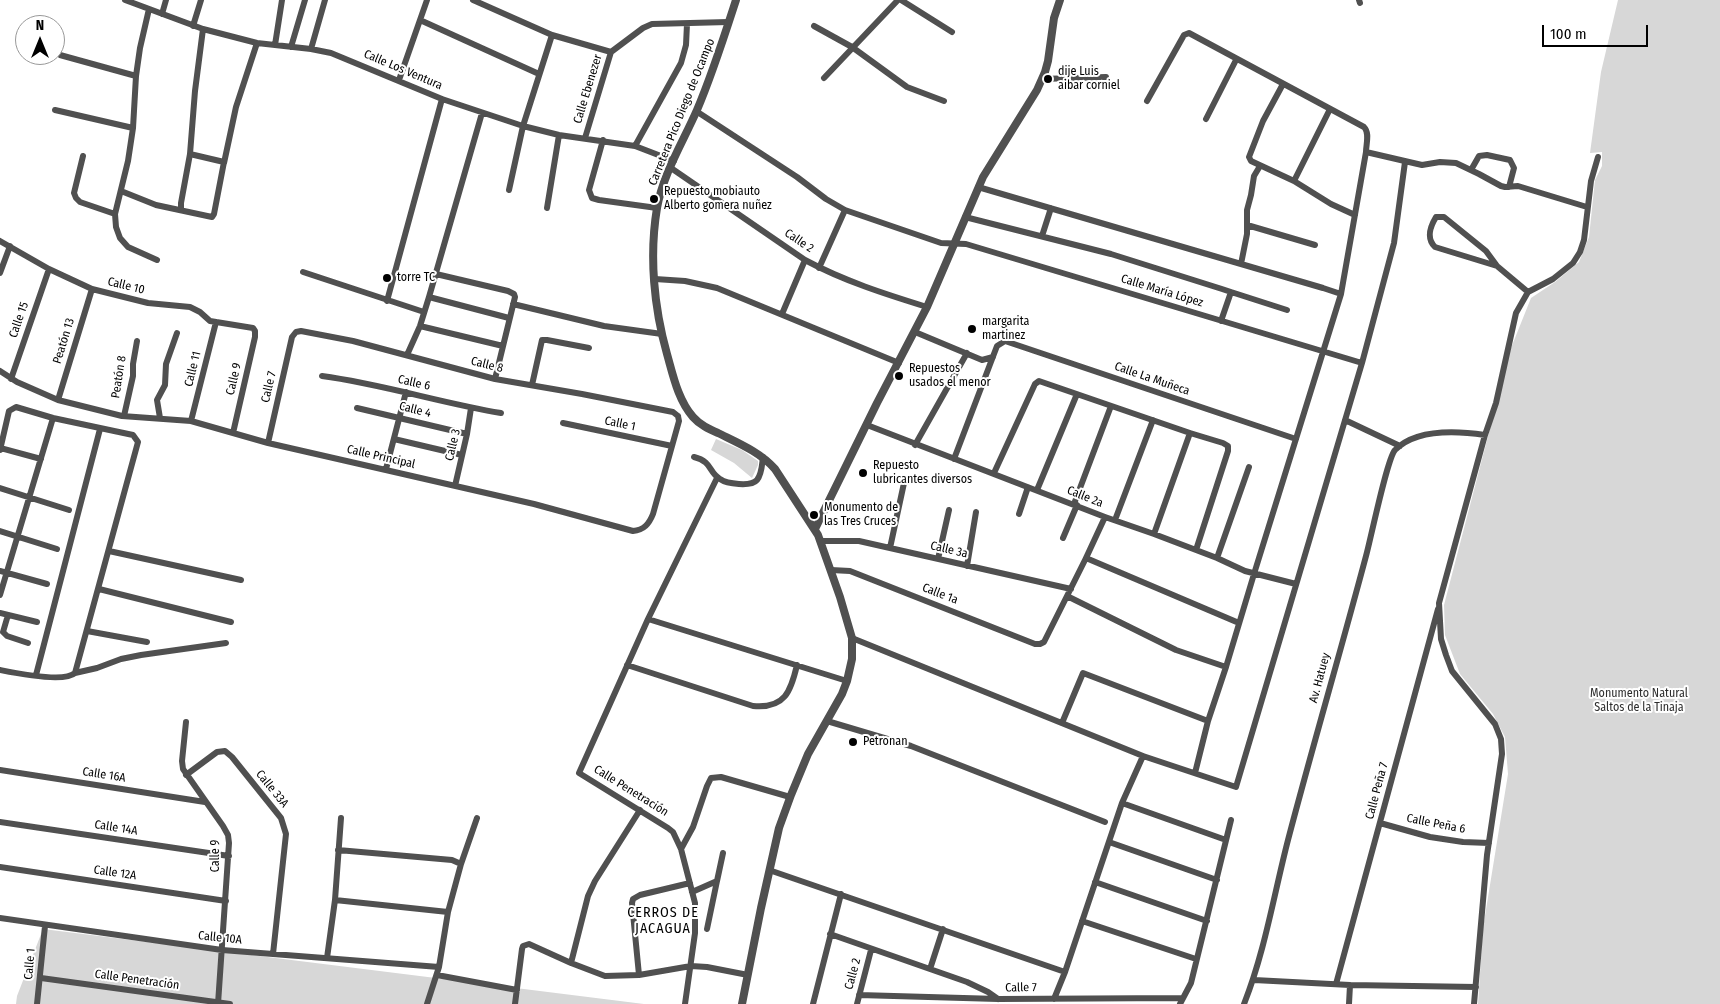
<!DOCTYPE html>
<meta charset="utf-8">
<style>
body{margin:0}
#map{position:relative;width:1720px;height:1004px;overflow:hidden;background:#fff;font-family:"Fira Sans Condensed",sans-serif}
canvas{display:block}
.north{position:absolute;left:15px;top:15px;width:50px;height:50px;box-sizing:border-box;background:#fff;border:1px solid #999;border-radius:50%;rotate:0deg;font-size:14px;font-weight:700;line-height:20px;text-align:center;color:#000}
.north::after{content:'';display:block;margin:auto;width:18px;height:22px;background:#000;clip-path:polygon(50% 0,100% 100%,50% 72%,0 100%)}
.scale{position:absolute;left:1542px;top:25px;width:106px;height:22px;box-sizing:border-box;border:2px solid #000;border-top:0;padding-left:6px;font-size:15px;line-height:18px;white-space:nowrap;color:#000;-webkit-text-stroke:4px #fff;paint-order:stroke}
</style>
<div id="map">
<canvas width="1720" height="1004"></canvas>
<div class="north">N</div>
<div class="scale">100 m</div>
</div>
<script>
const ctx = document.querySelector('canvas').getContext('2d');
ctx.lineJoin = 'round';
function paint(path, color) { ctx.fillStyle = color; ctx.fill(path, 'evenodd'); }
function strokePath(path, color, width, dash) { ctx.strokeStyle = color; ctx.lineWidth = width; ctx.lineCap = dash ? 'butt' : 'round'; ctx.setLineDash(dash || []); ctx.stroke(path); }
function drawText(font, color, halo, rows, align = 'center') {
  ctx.font = font + ' "Fira Sans Condensed",sans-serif'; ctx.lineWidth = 4; ctx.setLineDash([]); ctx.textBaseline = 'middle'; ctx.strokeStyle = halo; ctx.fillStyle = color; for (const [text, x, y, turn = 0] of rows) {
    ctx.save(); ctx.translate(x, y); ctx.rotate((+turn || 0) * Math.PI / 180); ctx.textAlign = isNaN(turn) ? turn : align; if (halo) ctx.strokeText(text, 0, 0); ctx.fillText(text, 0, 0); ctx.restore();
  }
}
paint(new Path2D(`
 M1618,0h102v1004h-242l5,-76 25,-154 -3,-37 -12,-23 -33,-40 -15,-39 -1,-30 67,-257 20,-50 24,-16 24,-20 10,-25 6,-57 7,-14v-14l-12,1 11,-81z
 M716,439l26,11 16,11v4l-6,13 -18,-15 -23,-13z
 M43,929l601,75h-628l1,-8z`), '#d7d7d7');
strokePath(new Path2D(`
 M125,0l78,29 54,14 54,6 20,4 111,46 81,27 36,9 76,11 39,15
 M473,0l79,35 59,17
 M901,0l51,32
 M1359,0l1,3
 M149,9l-9,39 -4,28 -3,52 -5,33 -13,53 1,13 4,11 8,9 29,13
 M162,14l4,-14
 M420,20l119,54
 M193,26l8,-26
 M814,26l38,21 55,40 37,14
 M275,45l7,-45
 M291,47l14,-47
 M311,49l14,-49
 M60,55l76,21
 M824,78l74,-78
 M1042,79l64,-2
 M399,80l28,-80
 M1283,84l-20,37 -14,36 2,4 43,20
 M1147,101l37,-66 5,-2 175,94c6,6 2,17 2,25
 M1330,109l-36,72 37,23 24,11
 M55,110l78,18
 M696,111l101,66 29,22 19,11 96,33 25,1 396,119
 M1206,119l30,-59
 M585,138l26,-86 32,-24 9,-4 76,-2
 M603,140l-14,50 3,8 7,2 58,8
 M635,146l46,-83 5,-18 1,-21
 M83,156l-9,37 2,5 4,4 35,12
 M224,163l12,-56 21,-64
 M671,168l134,92c39,21 80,34 122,47
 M1471,170l8,-14 8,-1 23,5 4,8 -5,19
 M978,187l345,101 18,6
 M509,190l14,-64 29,-91
 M121,191l35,14 56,12 2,-3 10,-52 -34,-8
 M547,208l12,-73
 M181,210v-7l9,-49 5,-63 8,-62
 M965,217l146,37 111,35 9,3 -10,29
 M1247,225l68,20
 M1042,236l9,-28
 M0,241l49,28 43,20 56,14 42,4 10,5 10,9 43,7 2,3v6l-22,96
 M1241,264l6,-30v-24l4,-15 3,-19 6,-10
 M1497,266l-11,-15 -42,-34h-8c-6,10 -10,21 -1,30l62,19 31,26
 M819,268l26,-58
 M303,272l121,40
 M0,273l10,-27
 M436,274l72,17 6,3 1,3 -20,82
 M655,279l30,2 32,7 182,75
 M1231,292l56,18
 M429,297l80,21
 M387,301l55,-202
 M513,304l91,22 58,8
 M782,314l23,-54
 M420,326l83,20
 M915,332l67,28 11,-3
 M407,355l13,-29 9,-29 53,-184
 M0,371l17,11 41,18 64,16 69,5 77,22 266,61 99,27c11,-1 16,-7 20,-17l26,-93 -1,-5
 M322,376c60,8 119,27 179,37
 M11,379l38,-110
 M532,385l10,-45h5l42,8
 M58,400l34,-111
 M357,408l110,26
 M124,416l9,-40v-12l4,-23
 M160,418l-3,-18 8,-15 1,-21 11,-31
 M1345,420l55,26
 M191,421l25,-99
 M563,423l109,23
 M867,425l238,92 49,17 63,24 28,13 51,13
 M394,439l68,16
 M268,443l24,-106 4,-5 5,-1 52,10 142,38 87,15 91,18 5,4
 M915,445l52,-92
 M0,448l41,11
 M0,450l9,-39 7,-4 37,11 80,17 5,7 -63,231c-11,10 -60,0 -75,-3
 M694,457c19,5 14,15 26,22 7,5 31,8 37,1 5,-6 5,-16 6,-23
 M954,459l43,-113 8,-5 291,98
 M386,469l20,-77
 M994,473l41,-89 4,-3 151,52 33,10 5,3v5l-32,99
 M455,486l12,-52 4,-26
 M0,488l69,22
 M1037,490l40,-96
 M1074,504l37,-98
 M1019,514l9,-27
 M1115,520l38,-100
 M0,531l57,18
 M1154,534l36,-101
 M1063,538l14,-33
 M821,541h38l212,48
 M890,548l14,-65
 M109,551l132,29
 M1086,558l153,65
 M1217,558l32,-91
 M938,559l11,-49
 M967,566l9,-54
 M831,570l19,1 185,73h5l4,-2 42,-84 19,-41
 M0,571l47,13
 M99,589l132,33
 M0,595l53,-177
 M1067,596l109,54 50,17
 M0,613l37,9
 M8,615l-5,17 4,4 21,7
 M648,619l199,62
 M87,631l60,11
 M852,638l291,118 93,31 126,-424 32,-120 11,-81
 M627,665l126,41c32,3 38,-15 44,-41
 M75,673l22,-5 24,-9 20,-4 85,-12
 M36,675l64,-246
 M827,721l84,25 194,76
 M186,722l-4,39 1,8 40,57 5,9 1,8 -11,161
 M1062,723l21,-50 125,48
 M0,770l205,32
 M1195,773l13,-52 18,-54 28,-93 87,-280 25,-142 56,13 18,-3 16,1 23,11 22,12 4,1 13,-1 69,21
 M186,775l31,-23 8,-1 7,6 49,61 5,16 -13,120
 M1122,803l104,37
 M0,822l229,34
 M1380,823l50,14 33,5 26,1
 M1109,842l108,38
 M681,849l12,-22 14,-41 4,-8 10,-1 69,20
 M338,850l114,10 9,4
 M0,867l226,34
 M769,870l296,102
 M1095,882l112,39
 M692,892l25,-11 6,-28
 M335,900l113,12
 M0,918l222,32 217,17
 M1082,921l114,38
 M707,929l10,-48
 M830,934l137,48 21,10 10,7
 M327,958l8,-58 6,-82
 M571,963l17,-67 7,-15 45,-71
 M930,969l13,-40
 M437,975l80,15
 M639,975l-7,-72 1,-4 7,-4 50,-12
 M41,978l189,26
 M1254,980l96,5 126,2
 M1336,984l102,-375
 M859,995l139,4 185,-1
 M1054,999l11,-27 57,-169 21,-47
 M37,1004l8,-78
 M427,1004l12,-37 9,-55 13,-48 16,-46
 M515,1004l7,-55 1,-3 6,-2 42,19 34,13 34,-1 52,-9 16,1 41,8
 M685,1004l10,-71v-30l-14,-54 -8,-17 -5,-4 -89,-55 69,-154 69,-141
 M813,1004l28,-110
 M857,1004l14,-54
 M1180,1004l11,-21 40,-163
 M1244,1004c21,-53 30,-110 44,-164 25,-95 53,-190 78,-284 5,-18 21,-97 29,-106 22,-22 63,-19 90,-15
 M1349,1004l1,-19
 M1474,1004l13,-149 15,-101 -1,-15 -6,-15 -43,-53 -6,-16 -5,-16 -2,-36 46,-168 11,-32 20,-90 12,-21 25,-13 20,-16 7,-11 4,-12 7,-59 7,-24`), '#505050', 6);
strokePath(new Path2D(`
 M736,0c-12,37 -24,75 -39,110 -14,32 -34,64 -40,98 -8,48 -3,100 10,146 6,21 11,46 26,63 7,8 16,12 25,16 20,10 42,19 57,36l43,66 22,62 12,41v21l-5,22 -5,13 -34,60 -17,41 -12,33 -18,80 -19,96
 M815,529l62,-126 50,-96 56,-130 54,-87 8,-18 3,-11 6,-43 6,-18`), '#505050', 8);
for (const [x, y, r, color] of [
 [1048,79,5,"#000"],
 [654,199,5,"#000"],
 [387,278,5,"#000"],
 [972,329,5,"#000"],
 [899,376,5,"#000"],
 [863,473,5,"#000"],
 [814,515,5,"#000"],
 [853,742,5,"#000"]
]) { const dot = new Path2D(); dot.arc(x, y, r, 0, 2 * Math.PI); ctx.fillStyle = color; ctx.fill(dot); strokePath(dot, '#fff', 2); }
drawText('12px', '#000', '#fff', [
 ["Calle Los Ventura",403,70,23],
 ["Calle Ebenezer",588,89,-73],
 ["Carretera Pico Diego de Ocampo",682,112,-68],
 ["Calle 2",799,241,34],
 ["Calle 10",126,286,14],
 ["Calle María López",1162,291,17],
 ["Calle 15",19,320,-71],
 ["Peatón 13",64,341,-73],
 ["Calle 8",487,365,14],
 ["Calle 11",193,369,-76],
 ["Peatón 8",119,377,-81],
 ["Calle 9",234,379,-77],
 ["Calle La Muñeca",1152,379,19],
 ["Calle 6",414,383,13],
 ["Calle 7",269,387,-77],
 ["Calle 4",415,410,14],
 ["Calle 1",620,424,12],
 ["Calle 3",453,445,-77],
 ["Calle Principal",381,457,13],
 ["Calle 2a",1085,497,22],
 ["Calle 3a",949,550,13],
 ["Calle 1a",940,594,21],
 ["Av. Hatuey",1320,678,-75],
 ["Calle 16A",104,775,9],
 ["Calle 33A",272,789,51],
 ["Calle Penetración",631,791,32],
 ["Calle Peña 7",1377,791,-75],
 ["Calle Peña 6",1436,824,11],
 ["Calle 14A",116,828,9],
 ["Calle 9",216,856,-90],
 ["Calle 12A",115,873,8],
 ["Calle 10A",220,938,6],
 ["Calle 1",30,964,-85],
 ["Calle 2",853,974,-75],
 ["Calle Penetración",137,980,8],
 ["Calle 7",1021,988,-1]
]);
drawText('12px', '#000', '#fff', [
 ["dije Luis",1058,72],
 ["aibar corniel",1058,86],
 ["Repuesto mobiauto",664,192],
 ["Alberto gomera nuñez",664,206],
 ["torre TC",397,278],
 ["margarita",982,322],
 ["martinez",982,336],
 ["Repuestos",909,369],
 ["usados el menor",909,383],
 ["Repuesto",873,466],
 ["lubricantes diversos",873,480],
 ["Monumento de",824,508],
 ["las Tres Cruces",824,522],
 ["Petronan",863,742]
], 'left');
drawText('12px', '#2e2e2e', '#fff', [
 ["Monumento Natural",1639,694],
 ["Saltos de la Tinaja",1639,708]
]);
ctx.letterSpacing = '1px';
drawText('14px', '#000', '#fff', [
 ["CERROS DE",663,913],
 ["JACAGUA",663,929]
]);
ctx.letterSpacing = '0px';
</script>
